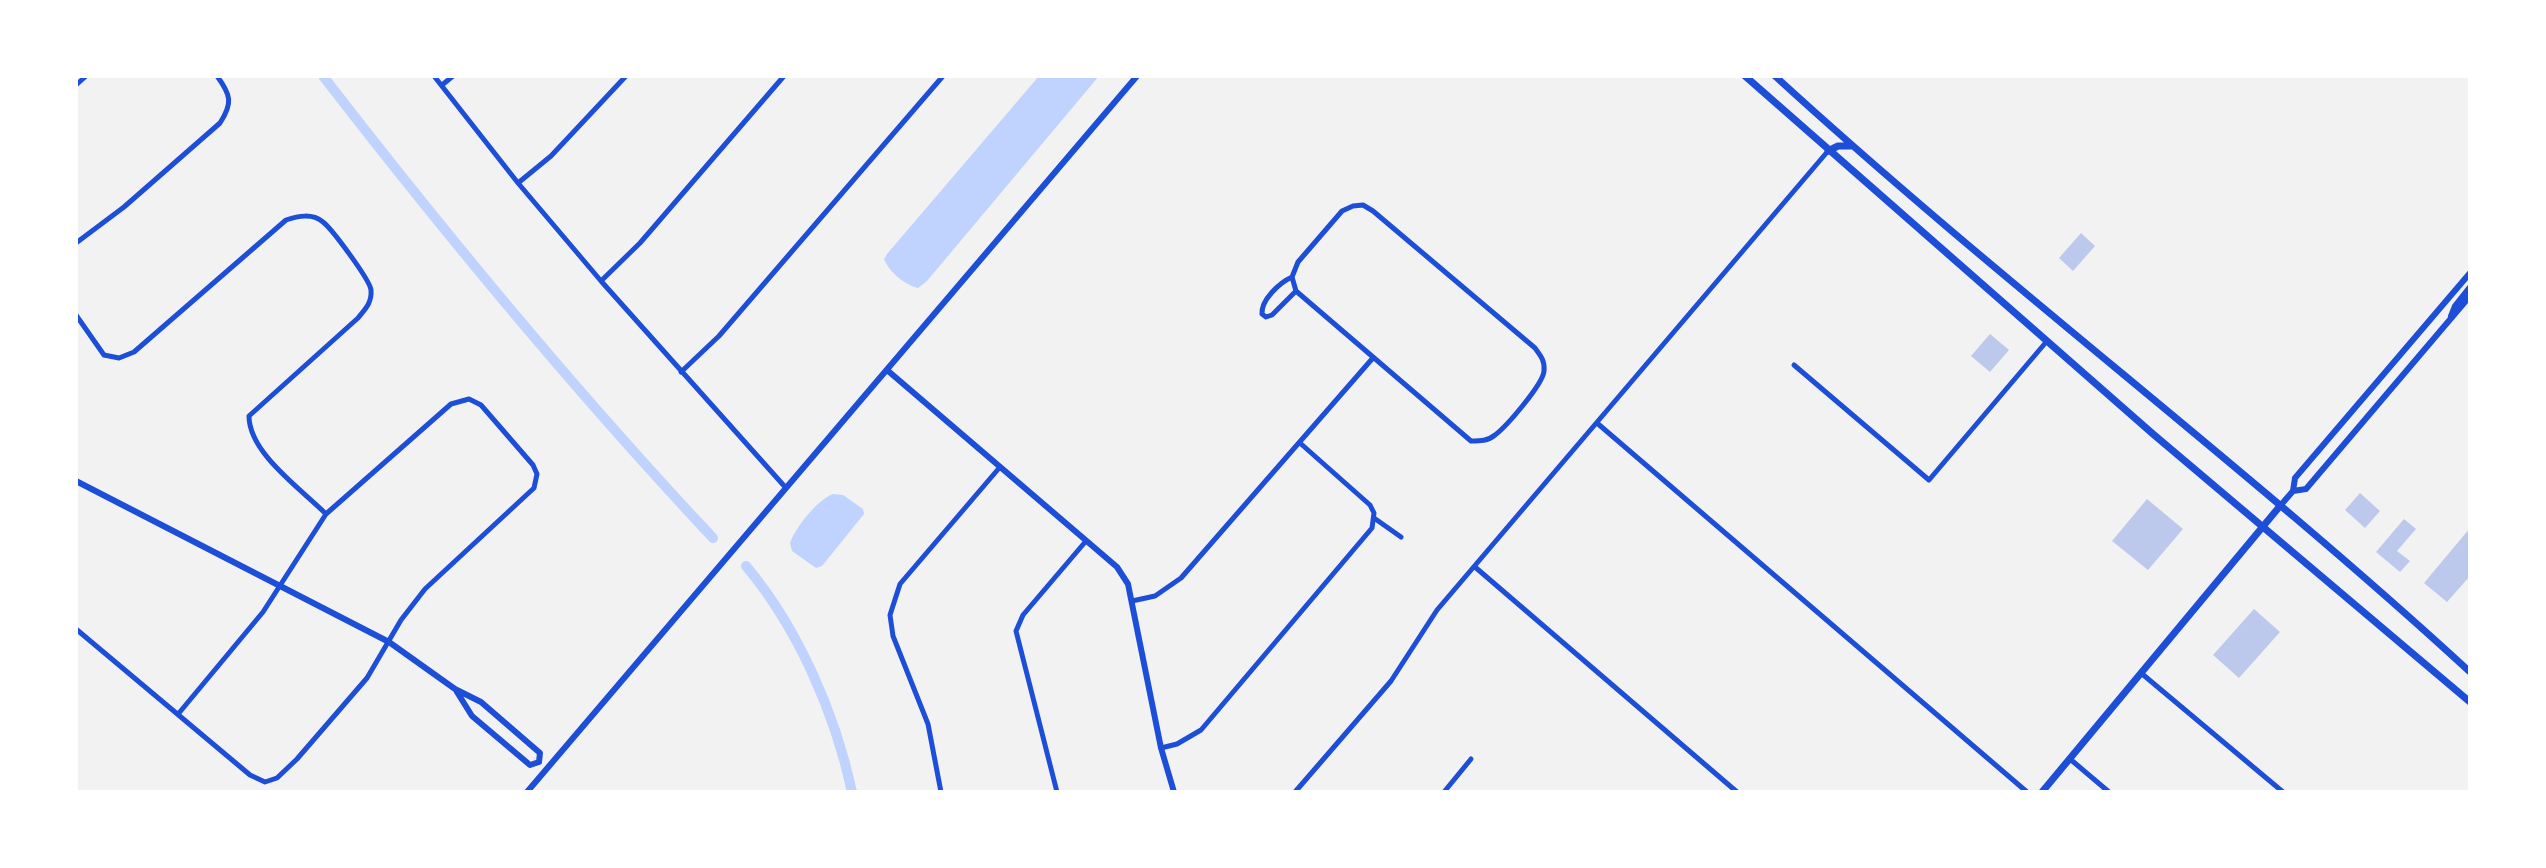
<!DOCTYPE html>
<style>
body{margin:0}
#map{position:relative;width:2546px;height:868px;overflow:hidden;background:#f2f2f2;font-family:Georgia,serif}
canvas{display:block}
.frame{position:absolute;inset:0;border:78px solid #fff;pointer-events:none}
</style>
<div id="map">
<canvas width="2546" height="868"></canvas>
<div class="frame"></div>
</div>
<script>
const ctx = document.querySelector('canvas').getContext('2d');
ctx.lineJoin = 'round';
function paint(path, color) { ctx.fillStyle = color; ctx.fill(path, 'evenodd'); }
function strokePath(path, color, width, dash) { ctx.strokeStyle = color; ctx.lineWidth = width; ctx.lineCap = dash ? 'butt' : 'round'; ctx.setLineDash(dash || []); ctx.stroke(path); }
paint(new Path2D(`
 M1039,76h60l-172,205 -9,7c-13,-3 -29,-16 -34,-29l3,-5z
 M833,494l10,1 20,14 1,5 -42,52 -6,2 -24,-17 -2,-8c6,-16 27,-43 43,-49z`), '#bfd3fe');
strokePath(new Path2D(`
 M323,76c123,159 252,315 390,462
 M746,566c52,62 89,147 106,226`), '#bfd3fe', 10);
paint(new Path2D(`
 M2081,233l14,13 -22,25 -14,-13z
 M1990,334l19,16 -19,22 -19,-16z
 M2360,493l20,18 -15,17 -20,-18z
 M2147,499l36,30 -35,41 -36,-29z
 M2404,519l12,10 -19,22 13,10 -10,11 -24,-20z
 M2470,528v48l-23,26 -23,-19z
 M2254,609l26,23 -41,46 -26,-23z`), '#bdc9ec');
strokePath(new Path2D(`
 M434,76l84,107 83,98 185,207
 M76,85l10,-9
 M442,85l11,-9
 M518,183l33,-27 75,-80
 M1363,205l10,6 162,137c6,8 10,13 9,23 -1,13 -37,55 -49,64 -7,6 -15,6 -24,6l-175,-150 -4,-14 6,-15 44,-51 11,-5z
 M76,243l48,-36 96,-84c13,-20 11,-28 -3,-47
 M1292,277c-13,6 -31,23 -30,37l4,3 6,-2 24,-24
 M601,281l39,-38 144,-167
 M76,315l28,40 15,3 15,-6 152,-132c12,-4 26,-7 37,2 9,7 47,58 48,68 1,13 -6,19 -13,28l-109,98c0,37 52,73 77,98
 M1794,365l135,115 118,-139
 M681,372l38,-36 224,-260
 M1597,423l430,369
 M1374,518l27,19
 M1475,567l262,225
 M1132,601l23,-5 26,-18 191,-219
 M76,629l174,146 15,7 12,-4 20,-19 70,-81 34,-58 24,-31 109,-101 3,-14 -4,-9 -52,-60 -12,-6 -18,5 -125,110 -63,98 -84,101
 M2141,673l142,119
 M1161,748l16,-4 24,-14 171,-202 2,-15 -4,-8 -70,-62
 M2070,759l39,33
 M941,792l-13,-68 -35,-88 -3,-21 10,-31 100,-117
 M1057,792l-41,-161 7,-16 63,-74
 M1295,792l96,-111 46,-71 391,-459
 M1444,792l27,-33`), '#1d4ed8', 5);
strokePath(new Path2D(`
 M2451,316l4,-10 15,-19
 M887,370l230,197 11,17 33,164 13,44
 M76,481l313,161 66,47 26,13 59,51 -1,9
 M2293,491l13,-2 164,-193
 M2280,506l13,-15 2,-13 175,-205
 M457,692l15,24 58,49 9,-3
 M527,792l610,-716`), '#1d4ed8', 6);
strokePath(new Path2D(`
 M2042,792l238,-286`), '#1d4ed8', 7);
strokePath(new Path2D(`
 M1745,76l408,358 317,268
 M1775,76c225,206 470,389 695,596
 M1828,151l10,-5h13`), '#1d4ed8', 7);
</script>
